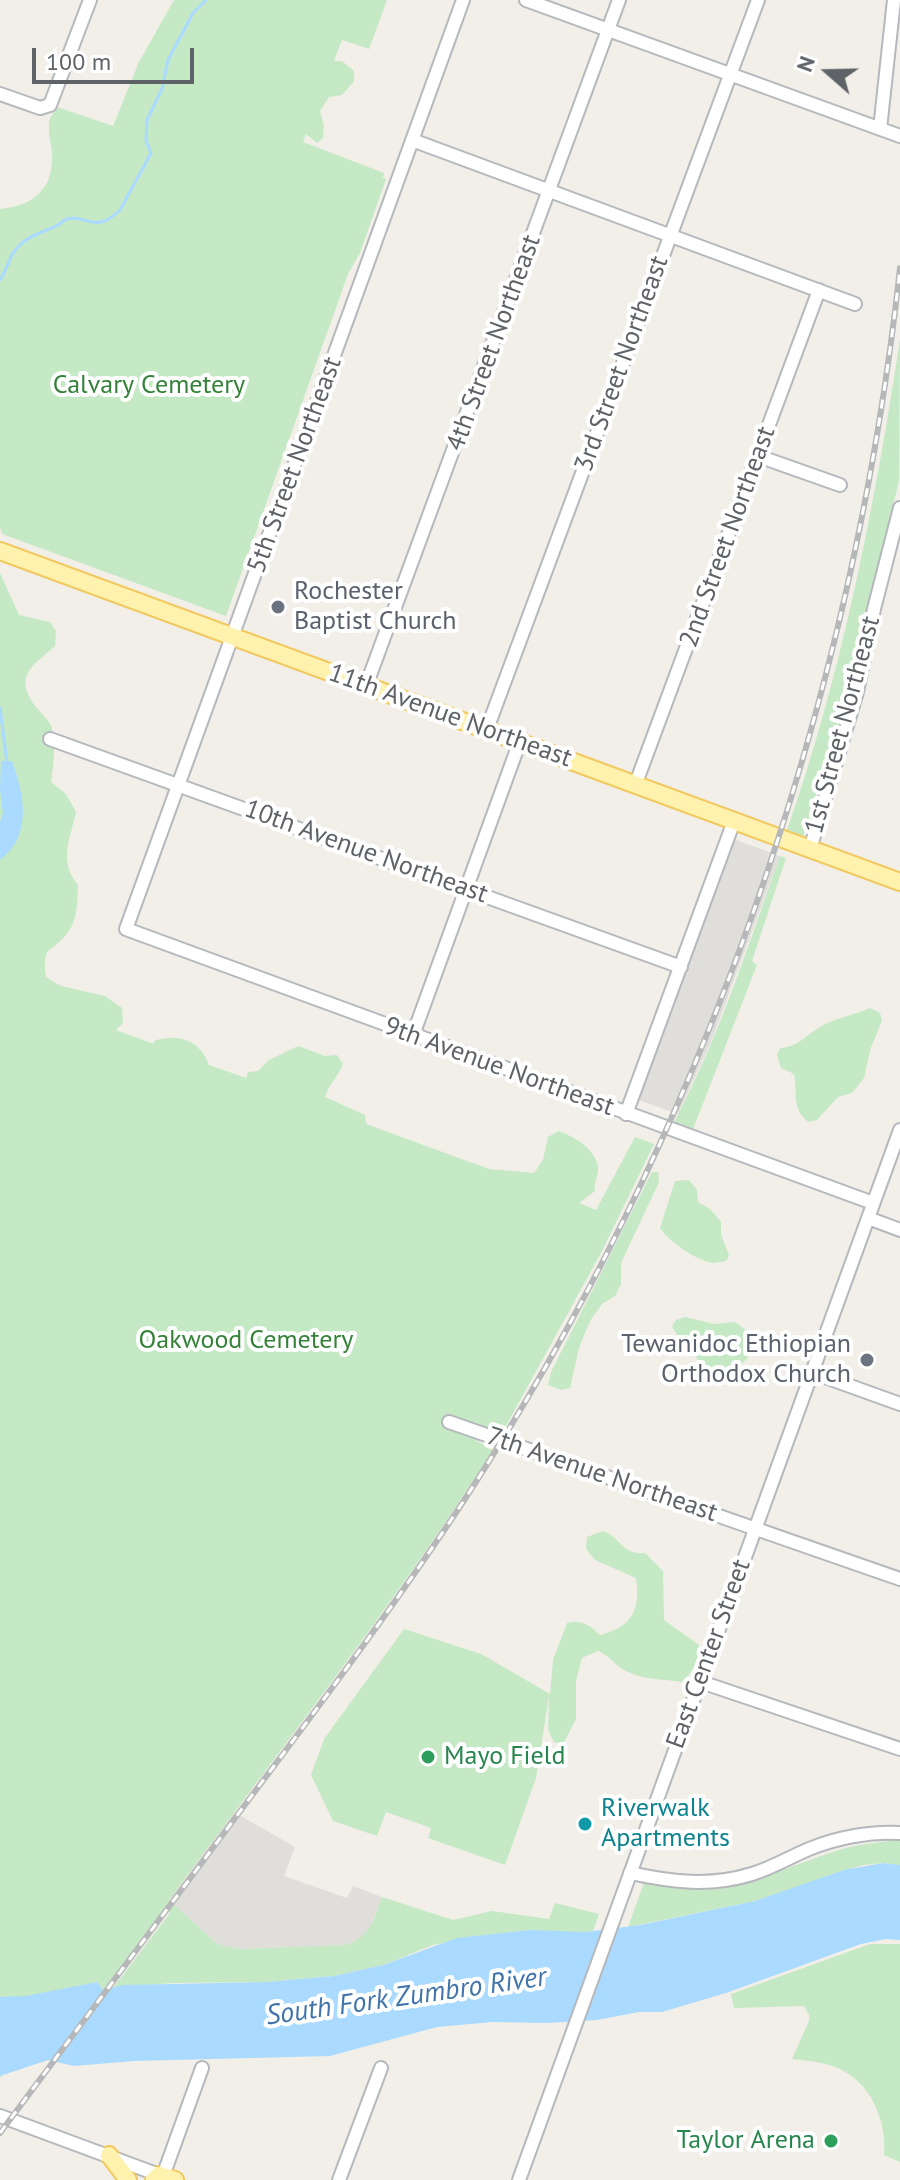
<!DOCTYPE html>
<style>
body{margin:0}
#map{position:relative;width:900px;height:2180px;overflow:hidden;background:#f1efe8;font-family:"PT Sans",sans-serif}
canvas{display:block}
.north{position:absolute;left:788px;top:32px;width:80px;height:80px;-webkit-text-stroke:6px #fff;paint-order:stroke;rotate:290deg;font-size:22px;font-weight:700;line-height:32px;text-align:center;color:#5f6368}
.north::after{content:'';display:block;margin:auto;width:28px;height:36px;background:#5f6368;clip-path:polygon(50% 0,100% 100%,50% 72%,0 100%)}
.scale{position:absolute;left:32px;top:48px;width:162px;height:36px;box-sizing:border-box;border:4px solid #5f6368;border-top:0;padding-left:10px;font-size:24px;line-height:28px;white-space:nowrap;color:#5f6368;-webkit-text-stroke:6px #fff;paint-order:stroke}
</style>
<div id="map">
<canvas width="900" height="2180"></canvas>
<div class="north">N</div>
<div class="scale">100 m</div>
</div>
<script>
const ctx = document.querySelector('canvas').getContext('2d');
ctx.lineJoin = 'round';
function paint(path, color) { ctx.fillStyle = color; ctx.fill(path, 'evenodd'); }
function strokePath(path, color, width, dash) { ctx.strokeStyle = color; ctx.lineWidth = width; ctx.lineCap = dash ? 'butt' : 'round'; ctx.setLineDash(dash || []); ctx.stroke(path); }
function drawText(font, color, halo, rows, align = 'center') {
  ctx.font = font + ' "PT Sans",sans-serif'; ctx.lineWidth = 8; ctx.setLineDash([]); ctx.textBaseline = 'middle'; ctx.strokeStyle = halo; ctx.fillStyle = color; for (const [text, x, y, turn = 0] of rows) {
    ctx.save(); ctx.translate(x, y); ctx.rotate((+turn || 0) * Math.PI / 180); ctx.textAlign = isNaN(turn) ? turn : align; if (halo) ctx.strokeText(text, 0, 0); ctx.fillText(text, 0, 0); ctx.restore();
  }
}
paint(new Path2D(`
 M733,839l47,17 -69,186 -33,72 -42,-15z
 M234,1812l61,35 -11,29 63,22 6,-12 29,11 -12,31 -10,13 -15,4 -104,4 -14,-2 -11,-4 -47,-43z`), '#e0deda');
paint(new Path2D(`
 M174,0h213l-18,49 -27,-9 -8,21h8l12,10v10l-12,14 -13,2 -9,14 4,15 -1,12 -6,5 -11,-9 -3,8 81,31 -1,5 3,1 -26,74 -12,21 -122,342 -224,-82 -2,-7v-318c31,-3 53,-18 52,-53 0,-10 -4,-22 -3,-32 0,-6 5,-12 8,-17l56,19 26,-64z
 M900,339l-1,142 -57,233 -39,123 -16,-7c54,-152 89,-330 113,-491z
 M0,573l19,42 31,7 6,9 -1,15c-22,19 -42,30 -20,60 5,6 13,13 16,20 6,16 2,40 0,56l15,12 10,18c-6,29 -18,48 2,73 -1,17 0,36 -12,50 -16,19 -24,9 -20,42l15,9 44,10 17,12 1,15 -7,7 38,14v-3c24,-8 46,-1 55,24l37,13 2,-6 10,-1 11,-11 29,-14 27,10 12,-1 6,9c-5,13 -14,20 -18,33l40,18 1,9 123,45 45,4 9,-13 5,-23 11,-6c16,6 40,20 39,40 -1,8 -4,12 -3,20l-16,12 17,7 39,-73 19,7 -53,109 -99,180 -22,-7 -8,12 21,12c-100,156 -214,301 -324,450l47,43 11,4 14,2 104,-4c26,-8 28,-25 37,-48l71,23 39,-9 57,8 6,-16 44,11 -6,17 -23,2 -41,-3 -51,6 -45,9 -50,20 -49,11 -67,6 -94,1 -60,5 57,-75 -5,-5 -62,83 -6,-9 -34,8 -63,88z
 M780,856l6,2 -34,103 5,4 -64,164 -19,-7c45,-84 74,-176 106,-266z
 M870,1008l10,5 2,8 -11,26 -7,31 -12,15 -14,4 -21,23 -9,2c-17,-14 -10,-28 -14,-48l-13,-6 -4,-13 3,-7c18,-1 25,-12 40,-21 15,-9 34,-12 50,-19z
 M652,1172h6l1,10 -38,81v21l-6,12 -13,8 -12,17 -11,27 -9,40 -9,2 -13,-5 3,-13z
 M689,1180l8,10 1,12 12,7 11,13v13l8,20 -2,5c-1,1 -12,3 -13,3 -16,-1 -46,-22 -54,-35l15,-47z
 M685,1317l29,7 21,-2 12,9 9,13c-8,18 -25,34 -46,25 -11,-3 -15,-15 -22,-23 -7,-7 -12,-11 -16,-20l4,-6z
 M603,1531c19,7 18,24 42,22l18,18 1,49 35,25c0,15 -6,27 -17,37 -18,-3 -41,-2 -58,-12 -10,-6 -14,-14 -26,-19l-16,7 -6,23v38l-13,25 -9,-2 -6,-12 1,-34 -13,82 -31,87 -77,-27 3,-10 -45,-16 -9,24 -44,-15 -22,-46 13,-36 80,-110 77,25 69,40 3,-34 14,-37c15,-4 22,2 33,12 32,-8 41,-25 36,-57l-41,-18 -9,-11 1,-12z
 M895,1840l5,1v24l-17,-2 -20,2 -108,36 -127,26 17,-47c19,5 37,9 56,9 48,-2 93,-25 138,-39 19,-6 37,-7 56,-10z
 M870,1944h30v218l-16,-7c3,-29 -10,-66 -37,-82 -17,-11 -36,-12 -55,-14l17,-38v-6l-5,-9 -70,2 -3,-14z`), '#c5e8c5');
paint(new Path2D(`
 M1,761h11c12,34 21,74 -12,99v-38l3,-9 -3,-23z
 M883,1863l17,2v75l-14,-1 -25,5 -135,49 -64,19h-23l-42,8 -51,3 -54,-1 -55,5 -107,29 -196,5 -60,5 -26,-6 -48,16v-79l26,-1 71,-14 6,8 20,-5 144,-3 67,-6 49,-11 74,-27 72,-8 56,2 55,-7 115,-24 89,-31z`), '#aadaff');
strokePath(new Path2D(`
 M0,280c5,-8 7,-14 11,-23 9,-19 28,-23 45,-31 5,-2 6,-5 11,-7 20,-5 27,16 53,-9l31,-57 -5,-12 1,-21 15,-31 6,-29 25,-47 13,-13
 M0,708l7,55`), '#aadaff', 3);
const minor = new Path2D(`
 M463,0l-337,929 747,274
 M526,0l374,136
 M0,94l40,14 10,-3 40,-105
 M880,129l14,-129
 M412,140l443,164
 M758,456l82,29
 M366,686l253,-686
 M487,729l271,-729
 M50,739l631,228
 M636,783l183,-493
 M810,849l47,-157 17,-83 26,-101
 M413,1035l107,-294
 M626,1114l108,-293
 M868,1218l32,12
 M814,1373l86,31
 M449,1422l451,157
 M698,1681l202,68
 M630,1873c42,9 80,14 122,1 20,-6 38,-17 57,-25 27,-11 61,-18 91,-16
 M0,2116l159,59
 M163,2176l39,-108
 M339,2180l42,-112
 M519,2180l381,-1050`);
const major = new Path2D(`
 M0,551l900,331
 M109,2155l19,25
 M154,2180l5,-5 16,5`);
strokePath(minor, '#b5b8bc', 16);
strokePath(major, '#f2c960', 20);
strokePath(minor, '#fff', 12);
strokePath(major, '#fff2af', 16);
const rail = new Path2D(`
 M0,2133c84,-113 169,-226 253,-339 72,-96 144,-192 210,-292 240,-368 390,-798 437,-1234`);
strokePath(rail, '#b6b7b8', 6);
strokePath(rail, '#fff', 3, [9]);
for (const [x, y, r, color] of [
 [278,607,8,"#6b7280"],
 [867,1360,8,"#6b7280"],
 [428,1757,8,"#2e9e5b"],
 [585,1824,8,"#0f9aa8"],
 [831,2141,8,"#2e9e5b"]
]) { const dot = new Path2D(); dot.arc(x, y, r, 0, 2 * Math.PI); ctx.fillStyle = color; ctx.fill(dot); strokePath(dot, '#fff', 3); }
drawText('26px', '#5f6368', '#fff', [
 ["4th Street Northeast",494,343,-70],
 ["3rd Street Northeast",622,364,-70],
 ["5th Street Northeast",295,465,-70],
 ["2nd Street Northeast",728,537,-70],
 ["11th Avenue Northeast",450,716,20],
 ["1st Street Northeast",843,725,-75],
 ["10th Avenue Northeast",366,852,20],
 ["9th Avenue Northeast",499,1067,20],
 ["7th Avenue Northeast",602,1475,19],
 ["East Center Street",709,1654,-70]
]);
drawText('26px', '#348238', '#fff', [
 ["Calvary Cemetery",149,386],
 ["Oakwood Cemetery",246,1341]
]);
drawText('26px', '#5b616d', '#fff', [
 ["Rochester",294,592],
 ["Baptist Church",294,622],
 ["Tewanidoc Ethiopian",851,1345,"right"],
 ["Orthodox Church",851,1375,"right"]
], 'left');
drawText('26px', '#27864d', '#fff', [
 ["Mayo Field",444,1757],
 ["Taylor Arena",815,2141,"right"]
], 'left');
drawText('26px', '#0d838f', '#fff', [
 ["Riverwalk",601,1809],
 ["Apartments",601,1839]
], 'left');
drawText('italic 28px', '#4174aa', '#fff', [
 ["South Fork Zumbro River",406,1997,-8]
]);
</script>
